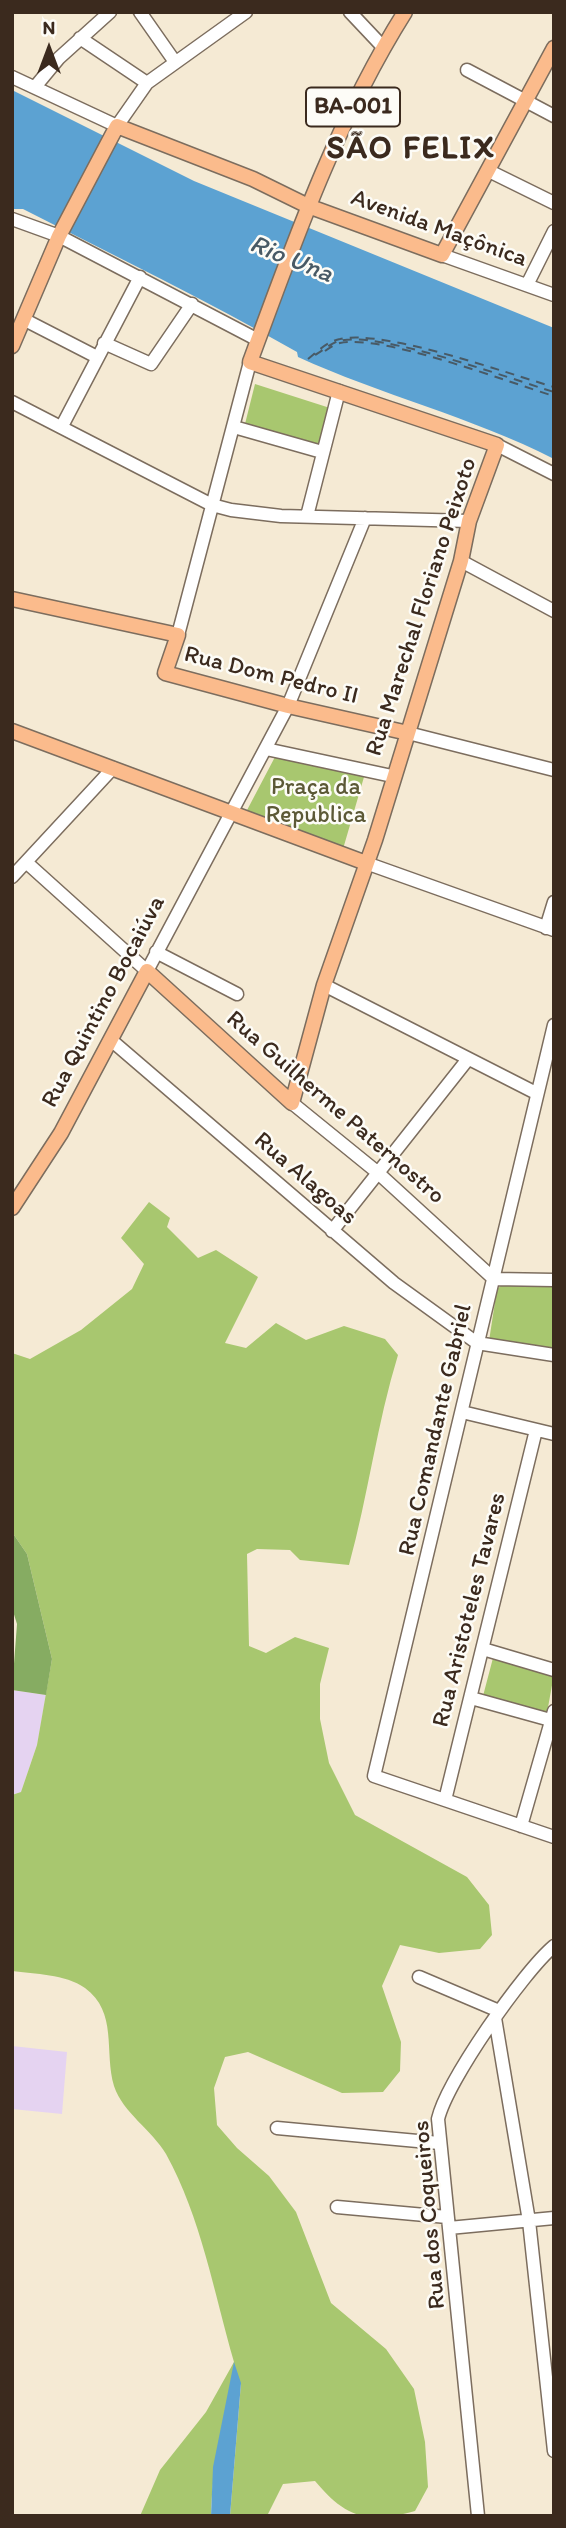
<!DOCTYPE html>
<meta charset="utf-8">
<style>
body{margin:0}
#map{position:relative;width:566px;height:2528px;overflow:hidden;background:#f5ead4;font-family:Itim,sans-serif}
canvas{display:block}
.frame{position:absolute;inset:0;border:14px solid #3b2a1e;pointer-events:none}
.north{position:absolute;left:14px;top:14px;width:70px;height:70px;-webkit-text-stroke:5px #fdfcf7;paint-order:stroke;rotate:0deg;font-size:19px;font-weight:700;line-height:28px;text-align:center;color:#3b2a1e}
.north::after{content:'';display:block;margin:auto;width:24px;height:32px;background:#3b2a1e;clip-path:polygon(50% 0,100% 100%,50% 72%,0 100%)}
</style>
<div id="map">
<canvas width="566" height="2528"></canvas>
<div class="frame"></div>
<div class="north">N</div>
</div>
<script>
const ctx = document.querySelector('canvas').getContext('2d');
ctx.lineJoin = 'round';
function paint(path, color) { ctx.fillStyle = color; ctx.fill(path, 'evenodd'); }
function strokePath(path, color, width, dash) { ctx.strokeStyle = color; ctx.lineWidth = width; ctx.lineCap = dash ? 'butt' : 'round'; ctx.setLineDash(dash || []); ctx.stroke(path); }
function drawText(font, color, halo, rows, align = 'center') {
  ctx.font = font + ' Itim,sans-serif'; ctx.lineWidth = 5; ctx.setLineDash([]); ctx.textBaseline = 'middle'; ctx.strokeStyle = halo; ctx.fillStyle = color; for (const [text, x, y, turn = 0] of rows) {
    ctx.save(); ctx.translate(x, y); ctx.rotate((+turn || 0) * Math.PI / 180); ctx.textAlign = isNaN(turn) ? turn : align; if (halo) ctx.strokeText(text, 0, 0); ctx.fillText(text, 0, 0); ctx.restore();
  }
}
paint(new Path2D(`
 M12,1690l34,5 -9,50 -16,47 -9,3z
 M12,2046l55,6 -5,62 -50,-5z`), '#e5d3f1');
paint(new Path2D(`
 M255,384l75,24 -11,37 -74,-21z
 M276,755l88,22 -21,72 -98,-35z
 M149,1202l21,16 -3,9 31,31 18,-8 42,27 -33,66 21,5 30,-25 30,17 38,-14 41,13 13,16c-21,68 -30,141 -49,210l-49,-5 -10,-10 -33,-1 -10,5 2,92 17,7 29,-16 34,11 -9,36v35l9,44 26,52 112,62 22,28 3,30 -12,14 -41,4 -39,-8 -18,41 19,56 -1,29 -17,21 -41,1 -94,-41 -23,5 -11,31 3,37 20,23 32,28 27,36 35,91 55,46 28,40 11,53 3,45 -13,24c-48,13 -69,7 -100,-30l-32,3 -16,32h-37l11,-133c-21,49 -28,79 -30,133h-71l20,-46 46,-58 28,-50c-20,-69 -33,-145 -68,-208 -14,-24 -43,-41 -52,-68 -10,-34 4,-74 -29,-98 -20,-14 -50,-14 -73,-17v-176l9,-3 16,-47 15,-86 -25,-105 -15,-22v-179l18,6 51,-29 51,-41 12,-25 -23,-26z
 M502,1285h52v64l-65,-8 8,-52z
 M493,1658l61,16 -7,39 -64,-17z`), '#a8c76f');
paint(new Path2D(`
 M12,1532l15,22 25,105 -6,36 -34,-5 5,-66 -5,-16z`), '#86ac62');
paint(new Path2D(`
 M12,90l182,91 360,147v131c-82,-42 -173,-64 -256,-102l-1,-5c-89,-51 -182,-96 -274,-143h-11z
 M234,2362l7,21 -11,133h-19l2,-49z`), '#5ca2d2');
strokePath(new Path2D(`
 M325,351c4,-3 10,-7 15,-8 43,-9 167,39 214,53
 M315,355c7,-4 16,-12 24,-14 38,-11 172,38 215,51
 M308,359c10,-8 20,-18 32,-20 44,-10 166,34 214,48`), '#485a66', 2, [9, 7]);
const minor = new Path2D(`
 M140,12l35,50
 M350,12l33,35
 M80,38l67,45
 M467,70l87,46
 M12,77l105,49 30,-43 99,-71
 M35,87l24,-29 51,-46
 M489,171l65,32
 M12,219l47,17 199,104
 M442,255l112,40
 M527,285l27,-54
 M25,320l72,37
 M104,343l47,21 41,-60
 M12,402l200,103 19,5 50,6 188,5
 M62,426l78,-149
 M234,427l88,25
 M497,445l57,29
 M307,516l32,-125
 M461,561l93,50
 M178,635l72,-273
 M408,733l146,37
 M266,749l126,27
 M26,862l121,109 141,-265 77,-188
 M366,863l188,67
 M12,877l101,-109
 M546,928l8,-26
 M156,952l81,42
 M324,985l212,108
 M554,1025l-180,751 180,61
 M111,1040l283,243 83,60 77,12
 M292,1103l85,69 117,107 60,1
 M332,1231l136,-172
 M462,1412l92,22
 M483,1649l71,21
 M471,1698l83,23
 M445,1800l91,-370
 M521,1826l33,-115
 M419,1977l80,34
 M495,2018l34,203 25,230
 M277,2128l162,15
 M337,2207l110,10
 M449,2228l105,-10
 M478,2516l-40,-397c9,-38 85,-147 116,-173`);
const major = new Path2D(`
 M12,346l47,-110 58,-110 136,53 55,27 134,49 112,-207
 M12,599l166,36 -13,38 123,33 120,27
 M12,731l354,132
 M12,1208l49,-75 86,-162 145,132 32,-118 51,-145 86,-279 8,-40 28,-76 -247,-83c44,-120 87,-242 155,-350`);
strokePath(minor, '#7c6d5e', 15);
strokePath(major, '#7c6d5e', 17);
strokePath(minor, '#fff', 12);
strokePath(major, '#fbbb8c', 14);
for (const [x, y, w] of [
 [353,107,94]
]) { const box = new Path2D(); box.roundRect(x - w / 2, y - 19.5, w, 39, 5); ctx.fillStyle = '#fdfcf7'; ctx.fill(box); strokePath(box, '#3b2a1e', 2); }
drawText('bold 23px', '#3b2a1e', null, [
 ["BA-001",353,107]
]);
drawText('24px', '#3b2a1e', '#fdfcf7', [
 ["Avenida Maçônica",439,229,20],
 ["Rua Marechal Floriano Peixoto",422,607,-72],
 ["Rua Dom Pedro II",271,676,14],
 ["Rua Quintino Bocaiúva",104,1002,-62],
 ["Rua Guilherme Paternostro",335,1108,41],
 ["Rua Alagoas",305,1179,41],
 ["Rua Comandante Gabriel",436,1430,-77],
 ["Rua Aristoteles Tavares",470,1610,-76],
 ["Rua dos Coqueiros",430,2215,-95]
]);
drawText('24px', '#5c5936', '#fdfcf7', [
 ["Praça da",316,788],
 ["Republica",316,816]
]);
drawText('italic 26px', '#485a66', '#fdfcf7', [
 ["Rio Una",291,260,22]
]);
ctx.letterSpacing = '2px';
drawText('bold 32px', '#3b2a1e', '#fdfcf7', [
 ["SÃO FELIX",411,150]
]);
ctx.letterSpacing = '0px';
</script>
